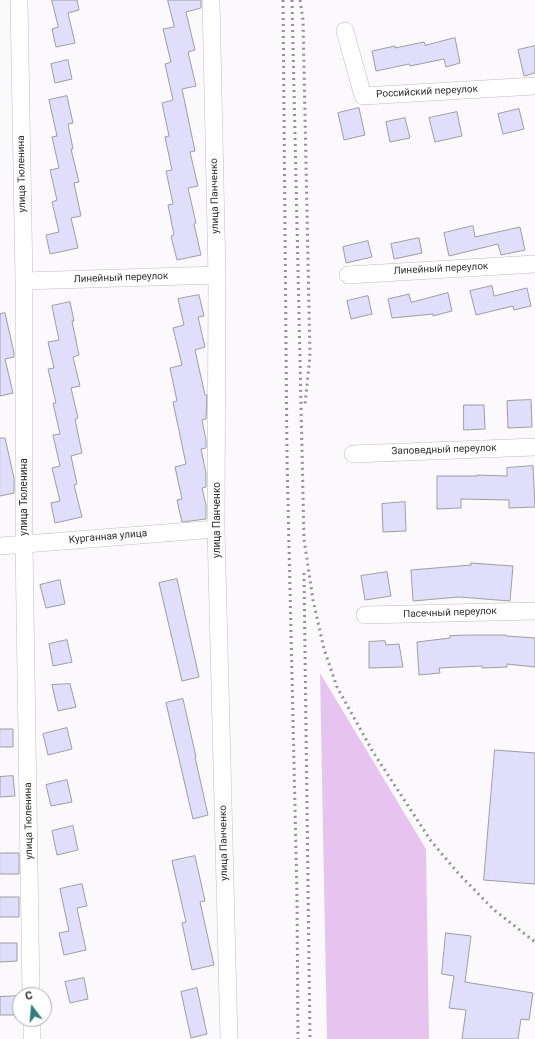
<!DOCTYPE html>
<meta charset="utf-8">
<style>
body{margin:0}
#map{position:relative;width:535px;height:1039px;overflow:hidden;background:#fbf9fc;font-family:Roboto,sans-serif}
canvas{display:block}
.north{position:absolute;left:12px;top:987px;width:40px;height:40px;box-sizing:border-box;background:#fff;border:1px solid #acabac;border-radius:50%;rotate:344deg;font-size:11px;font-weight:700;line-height:16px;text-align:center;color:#2f2e2f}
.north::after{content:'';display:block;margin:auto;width:14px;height:18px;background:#337c7c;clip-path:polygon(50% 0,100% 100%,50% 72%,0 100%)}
</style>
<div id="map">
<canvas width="535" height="1039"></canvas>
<div class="north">С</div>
</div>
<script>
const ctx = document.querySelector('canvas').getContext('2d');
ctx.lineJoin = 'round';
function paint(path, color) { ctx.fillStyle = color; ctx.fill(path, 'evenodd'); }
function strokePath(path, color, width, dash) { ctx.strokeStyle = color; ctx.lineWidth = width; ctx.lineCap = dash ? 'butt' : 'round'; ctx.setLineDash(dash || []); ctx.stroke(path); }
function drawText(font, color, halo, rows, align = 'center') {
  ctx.font = font + ' Roboto,sans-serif'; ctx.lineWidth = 3; ctx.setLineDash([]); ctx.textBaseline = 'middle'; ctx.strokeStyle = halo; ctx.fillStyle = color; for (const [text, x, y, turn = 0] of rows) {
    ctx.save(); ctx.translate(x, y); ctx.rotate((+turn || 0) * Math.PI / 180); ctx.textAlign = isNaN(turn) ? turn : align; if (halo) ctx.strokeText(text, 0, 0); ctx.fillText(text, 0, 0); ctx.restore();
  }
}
paint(new Path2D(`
 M320,673l106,176 3,190h-102z`), '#e7c4f0');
const building = new Path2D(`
 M52,0h25l2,10 -11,3 7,30 -19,4 -4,-18 6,-2z
 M168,0h33v8l-15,4 9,38 -7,2 8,34 -14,3 13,62 -5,1 8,34 -10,2 8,35 -2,1 7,31 -24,5 -6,-24 3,-1 -6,-30 5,-1 -7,-33 6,-1 -7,-33 4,-1 -7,-33 11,-3 -8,-36 6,-2 -8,-33 11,-2z
 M455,38l5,25 -14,4 -2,-8 -34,7 -1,-2 -33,7 -4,-20 23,-5v2l29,-6 1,3z
 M535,46v27l-11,3 -6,-26z
 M68,60l4,19 -17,4 -4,-19z
 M67,96l6,27 -5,1 5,25h-2l8,33 -5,1 7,33 -10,2 7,30 -28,6 -4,-19 13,-3 -7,-30 5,-2 -7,-30 9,-2 -7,-31 5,-1 -8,-36z
 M359,108l6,27 -21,5 -6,-27z
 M519,109l5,20 -21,5 -5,-20z
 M457,112l5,24 -27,6 -6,-24z
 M405,118l5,20 -20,4 -4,-20z
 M473,226l2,11 45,-10 5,23 -24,5 -3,-11 -49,12 -5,-23z
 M419,238l3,15 -28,6 -3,-15z
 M368,241l4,16 -26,6 -3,-16z
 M492,286l2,10 33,-8 4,18 -17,4 -1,-4 -37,9 -6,-24z
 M448,293l4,18 -19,5v-2l-41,4 -4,-19 21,-5 2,8z
 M199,295l5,21 -6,1 7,30 -10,3 10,45h2l-1,24 -4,1 4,20v8l-5,1 5,24v14l-4,1 4,17v14l-24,3 -5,-22 5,-1 -7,-32 11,-3 -13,-62 4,-1 -7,-33 12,-3 -9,-37 11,-3 -6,-26z
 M368,296l4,18 -21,5 -4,-18z
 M70,302l4,19h-2l7,34 -6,2 7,29 -9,2 7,30 -3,1 7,34 -11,3 6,28 -3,1 8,32 -27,6 -4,-20 9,-2 -8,-33 8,-2 -7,-31 7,-1 -7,-31h3l-8,-34 6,-1 -6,-26 11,-2 -7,-34z
 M5,313l9,40v4l-9,2 8,34 -13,3v-82z
 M531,400l1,27 -24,1 -1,-27z
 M464,405h20l1,24 -21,1z
 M0,438h5l9,40v15l-14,3z
 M533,466l2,41 -26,1v-8l-48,-1v9l-24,1v-33h40v-1l30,1v-8z
 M405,502l1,29 -23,1 -1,-28z
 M471,563l42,3 -3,35 -51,-4 -46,4 -2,-31 60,-5z
 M387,572l4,24 -26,4 -4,-24z
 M177,579l22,98 -17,4 -23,-98z
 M60,580l5,24 -19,4 -6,-23z
 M472,635h34v1l29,2v29l-28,-3v3l-25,1v-2l-43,2 1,5 -21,2 -2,-33 33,-4v-2z
 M67,640l5,22 -19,4 -4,-22z
 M385,641l1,4 13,-1 4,23 -34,1v-26z
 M70,684l6,23 -18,4 -6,-26z
 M183,699l13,58h-1l13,58 -15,4 -27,-116z
 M67,728l5,21 -24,6 -5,-21z
 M0,729h13v18h-13z
 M495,750l40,3v131l-51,-4z
 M13,776l2,20 -15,1v-20z
 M67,780l5,22 -21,4 -5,-21z
 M73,826l5,24 -21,5 -5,-24z
 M0,853h19v21h-19z
 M195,856l10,45 -5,1 14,63 -22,5 -10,-47 4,-1 -14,-61z
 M82,884l5,22 -10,2 9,42 -22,5 -5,-22 10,-2 -9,-42z
 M0,897h19v20h-19z
 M446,933l25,3 -6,46 68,11 -4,27 -8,-1 -3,20h-56l4,-29 -17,-2 5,-32 -12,-2z
 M0,943h17v18l-17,1z
 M84,978l4,21 -18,4 -5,-21z
 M197,988l10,46 -16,4 -10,-46z
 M19,996l1,19h-20v-18z`);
paint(building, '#e1defb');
strokePath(building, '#9e9da1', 1);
const minor = new Path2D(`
 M19,0l5,281v263l7,451
 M211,0l6,275 -1,254 13,510
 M345,31l18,65 172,-10
 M348,275l187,-11
 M24,281l193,-6
 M353,454l182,-7
 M0,546l216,-17
 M365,615l170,-4
 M32,1019v20`);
strokePath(minor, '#bebcbf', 18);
strokePath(minor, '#fff', 17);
strokePath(new Path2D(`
 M283,0l4,458 10,437 1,144
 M292,0l12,539 9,61 11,49 13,38 36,65 58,89 27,32 35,36 42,33
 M300,0l3,20 7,336 -5,48
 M304,573l6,466`), '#939193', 3, [2, 4]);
drawText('10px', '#2f2e2f', '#fff', [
 ["Российский переулок",427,92,-3],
 ["улица Тюленина",22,174,-91],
 ["улица Панченко",215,196,-91],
 ["Линейный переулок",441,269,-3],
 ["Линейный переулок",121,278,-2],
 ["Заповедный переулок",444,450,-2],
 ["улица Тюленина",24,497,-90],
 ["улица Панченко",217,520,-90],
 ["Курганная улица",108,537,-5],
 ["Пасечный переулок",450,613,-2],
 ["улица Тюленина",29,821,-91],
 ["улица Панченко",224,843,-91]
]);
</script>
